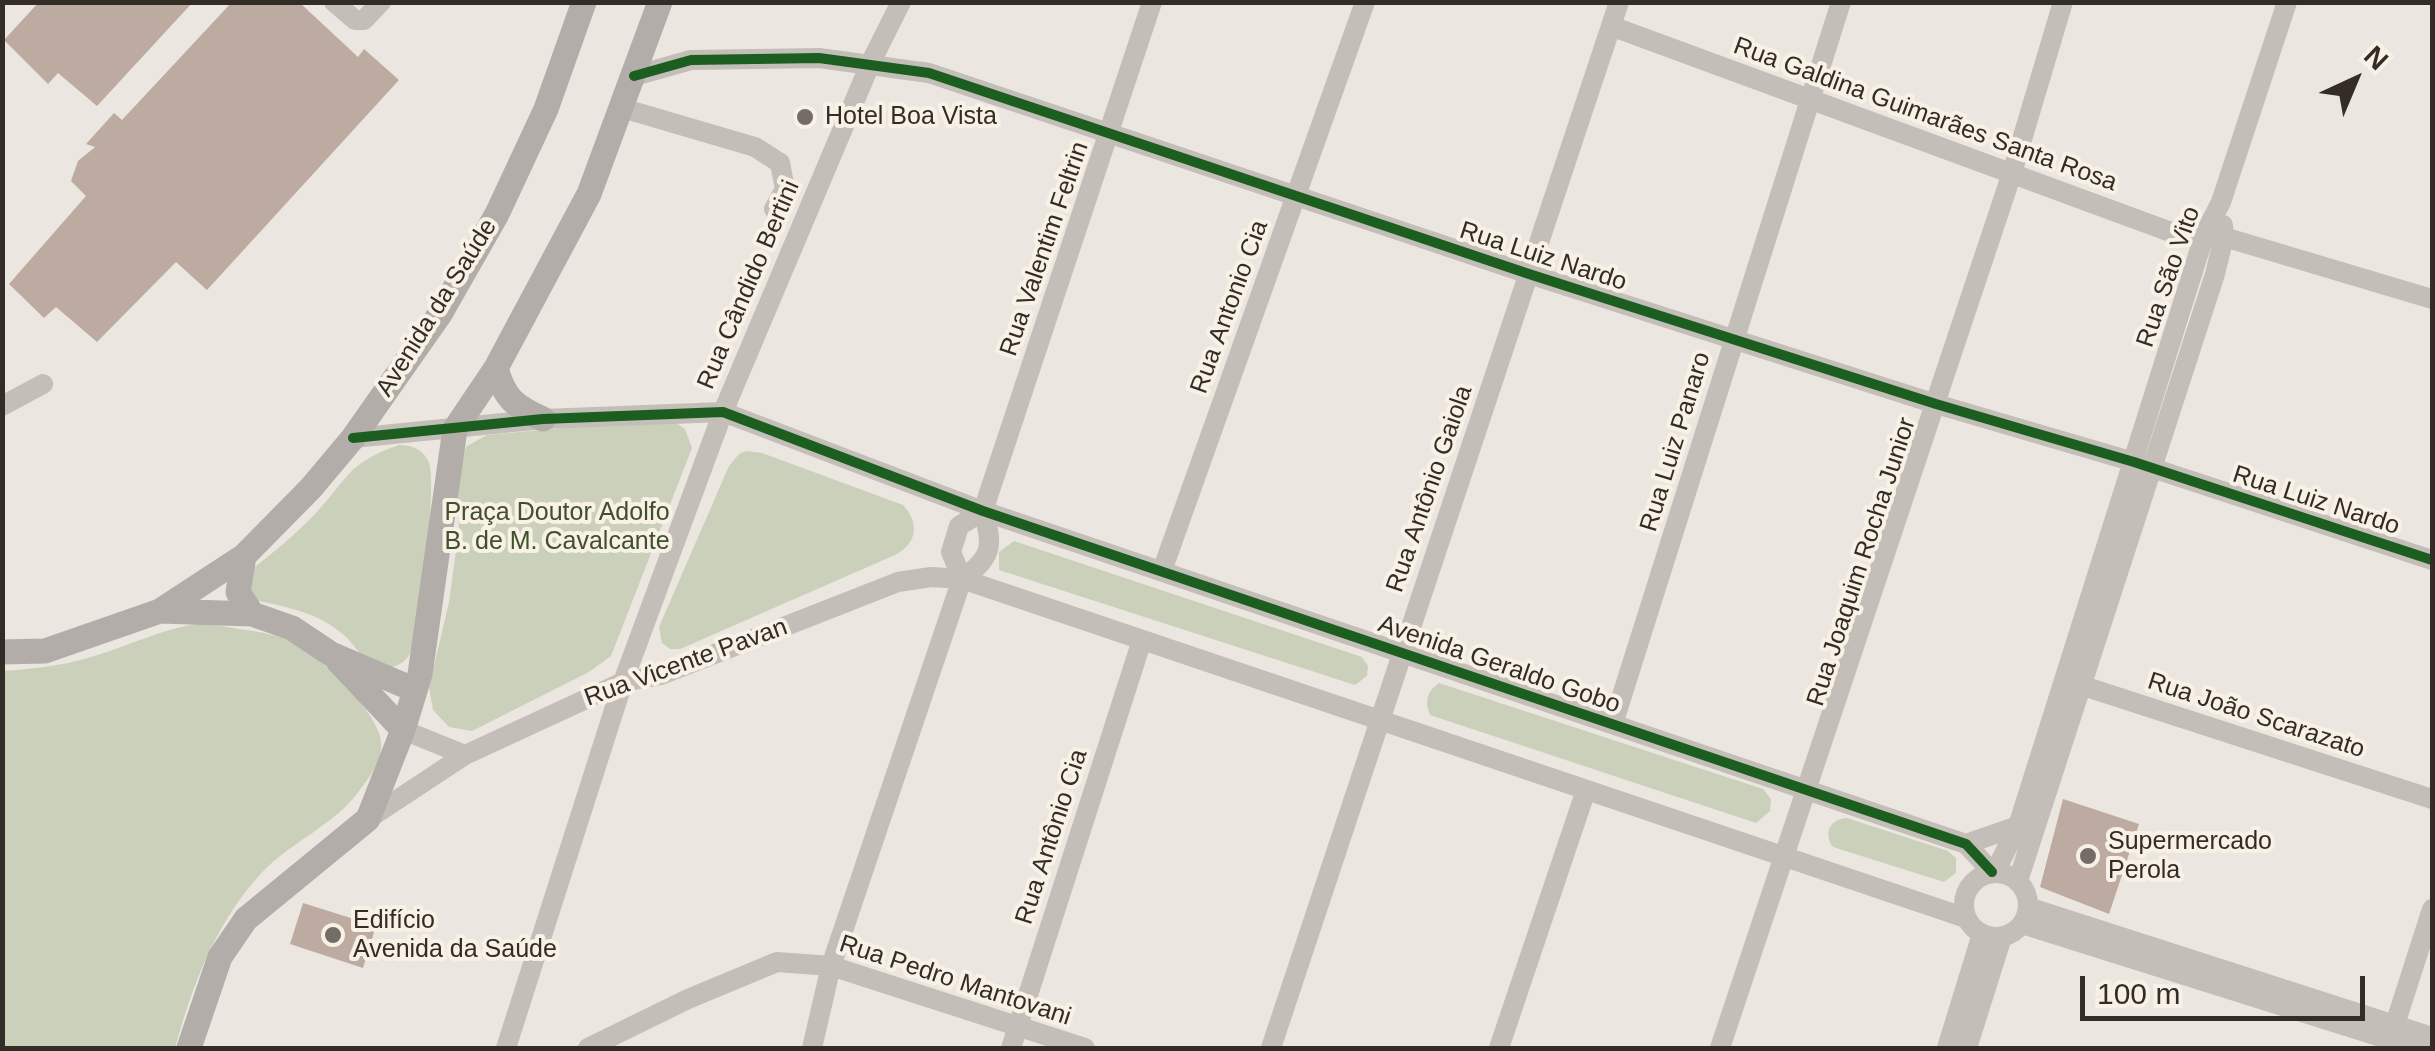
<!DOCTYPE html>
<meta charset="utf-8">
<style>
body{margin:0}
#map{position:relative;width:2435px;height:1051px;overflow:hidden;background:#ebe6df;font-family:Arial,sans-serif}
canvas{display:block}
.frame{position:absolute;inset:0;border:5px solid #342c27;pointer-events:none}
.north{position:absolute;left:2305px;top:30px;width:100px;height:100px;-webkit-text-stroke:8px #f8f1e6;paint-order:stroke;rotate:44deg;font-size:28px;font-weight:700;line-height:40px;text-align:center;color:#342c27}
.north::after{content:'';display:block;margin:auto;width:35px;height:45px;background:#342c27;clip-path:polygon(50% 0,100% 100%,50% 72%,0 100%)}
.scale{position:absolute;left:2080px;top:976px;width:285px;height:45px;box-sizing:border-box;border:5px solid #342c27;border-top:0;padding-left:12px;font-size:30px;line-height:35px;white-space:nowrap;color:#342c27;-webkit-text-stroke:8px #f8f1e6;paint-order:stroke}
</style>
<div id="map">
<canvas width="2435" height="1051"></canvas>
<div class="frame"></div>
<div class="north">N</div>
<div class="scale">100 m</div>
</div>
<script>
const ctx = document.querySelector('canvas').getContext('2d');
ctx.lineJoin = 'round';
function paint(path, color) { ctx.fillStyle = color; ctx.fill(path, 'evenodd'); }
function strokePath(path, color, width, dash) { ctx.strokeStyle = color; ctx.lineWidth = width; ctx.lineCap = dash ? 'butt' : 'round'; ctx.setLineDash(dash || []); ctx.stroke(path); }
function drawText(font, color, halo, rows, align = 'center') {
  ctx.font = font + ' Arial,sans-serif'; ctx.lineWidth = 8; ctx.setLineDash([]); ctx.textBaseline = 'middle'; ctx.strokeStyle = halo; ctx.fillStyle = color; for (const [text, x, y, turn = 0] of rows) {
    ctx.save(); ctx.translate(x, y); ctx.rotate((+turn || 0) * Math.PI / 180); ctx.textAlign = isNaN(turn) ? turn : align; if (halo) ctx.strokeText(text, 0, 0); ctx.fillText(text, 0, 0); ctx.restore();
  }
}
paint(new Path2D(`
 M669,418l16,11 7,19 -81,208 -22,16 -117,59 -23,-4 -16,-17 -4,-23 20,-85 10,-73 -3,-63 11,-20 20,-11z
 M399,445c14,0 25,5 30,18 8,23 -8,166 -19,190 -2,6 -10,12 -17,14 -23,7 -35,-19 -48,-31 -25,-23 -58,-29 -91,-36l-8,-20 5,-10c23,-18 45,-36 65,-57 34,-37 32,-50 83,-68z
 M746,451l16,2 141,52c17,18 14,39 -8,50l-215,94h-10l-8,-6 -3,-16 70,-161 10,-12z
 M1014,541l348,116 6,9 -1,10 -12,9 -356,-115v-18z
 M201,623c27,5 57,7 83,15 29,9 94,73 97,103 2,21 -13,38 -25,54 -25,32 -71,50 -99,83 -43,49 -65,108 -82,170h-172v-377c29,-2 57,-5 85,-13 41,-12 70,-28 113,-35z
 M1439,683l324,106 8,10 -1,12 -14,12 -326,-108c-6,-13 -3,-24 9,-32z
 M1847,818l101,33 8,7v15l-12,9 -111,-35c-10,-14 -3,-28 14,-29z`), '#cbd0ba');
paint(new Path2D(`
 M39,2h154l-96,104 -39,-33 -10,11 -44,-44z
 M232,2h67l59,55 6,-8 35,31 -192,210 -31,-28 -79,80 -41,-35 -12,11 -35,-34 77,-88 -15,-15 7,-20 17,-14 -9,-3 28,-31 8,7z
 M2063,799l76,25 -30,90 -69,-27z
 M303,903l73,23 -13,42 -73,-24z`), '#bdaba1');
strokePath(new Path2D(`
 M334,2l21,18h9l17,-18
 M1611,26l557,205 56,6 208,62
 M634,76l57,-16 128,-2 110,15 600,201 407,130 198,58 298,98
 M622,108l133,39 25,16 5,26 -11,20
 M2,406l41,-22
 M353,438l190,-19 180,-7 260,99 983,333 26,28
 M1162,571l203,-569
 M962,579l-11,-27 8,-26 24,-15
 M2071,682l361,117
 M1613,724l228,-722
 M403,730l62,25
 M368,819l97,-64 158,-73 38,-7 237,-93 33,-5 31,2 1004,339
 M1966,844l52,-18
 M1995,872l23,-46 187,-593 16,-31 66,-200
 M1964 905a32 32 0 1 1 64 0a32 32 0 1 1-64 0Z
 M2018,881l197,-607 9,-37 -1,-12
 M2028,907l404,130
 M2022,924l394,124
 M2391,1037l41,-128
 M506,1048l117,-366 100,-270 148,-350 30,-60
 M588,1048l100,-49 89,-37 54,4 254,82
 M812,1048l19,-82 131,-387c30,-22 32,-32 21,-68l169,-509
 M1011,1048l131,-408
 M1271,1048l348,-1046
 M1499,1048l87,-258
 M1720,1048l292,-875 51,-171
 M1947,1048l35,-114
 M1967,1048l35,-111`), '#c4beb8', 20);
strokePath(new Path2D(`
 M496,368c8,30 19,39 47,51
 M244,556l-6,36 14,22
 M160,611l92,3 40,14 39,26 84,36
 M2,652l43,-1 115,-40 84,-55 67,-68 42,-50 87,-124 57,-100 49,-105 38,-107
 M338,661l65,69
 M189,1048l31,-91 26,-38 122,-100 35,-89 17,-56 35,-245 41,-61 93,-174 71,-192`), '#b2ada8', 25);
strokePath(new Path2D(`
 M634,76l57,-16 128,-2 110,15 600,201 407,130 198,58 298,98
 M353,438l190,-19 180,-7 260,99 983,333 26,28`), '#1b5e20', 10);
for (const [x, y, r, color] of [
 [805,117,10,"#746d67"],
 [2088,856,10,"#746d67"],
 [333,935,10,"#746d67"]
]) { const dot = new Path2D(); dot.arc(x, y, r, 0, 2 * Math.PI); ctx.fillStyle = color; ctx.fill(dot); strokePath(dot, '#f8f1e6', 4); }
drawText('25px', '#342c27', '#f8f1e6', [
 ["Rua Galdina Guimarães Santa Rosa",1925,115,20],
 ["Rua Valentim Feltrin",1045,249,-71],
 ["Rua Luiz Nardo",1543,257,18],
 ["Rua São Vito",2169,277,-71],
 ["Rua Cândido Bertini",749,285,-67],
 ["Rua Antonio Cia",1230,307,-70],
 ["Avenida da Saúde",437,308,-58],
 ["Rua Luiz Panaro",1676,442,-73],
 ["Rua Antônio Gaiola",1430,489,-71],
 ["Rua Luiz Nardo",2316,501,18],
 ["Rua Joaquim Rocha Junior",1862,562,-72],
 ["Rua Vicente Pavan",686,663,-20],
 ["Avenida Geraldo Gobo",1499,665,19],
 ["Rua João Scarazato",2256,716,18],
 ["Rua Antônio Cia",1052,837,-72],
 ["Rua Pedro Mantovani",955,981,18]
]);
drawText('25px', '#342c27', '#f8f1e6', [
 ["Hotel Boa Vista",825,117],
 ["Supermercado",2108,842],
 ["Perola",2108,871],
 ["Edifício",353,921],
 ["Avenida da Saúde",353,950]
], 'left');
drawText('25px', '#41502c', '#f8f1e6', [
 ["Praça Doutor Adolfo",557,513],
 ["B. de M. Cavalcante",557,542]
]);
</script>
